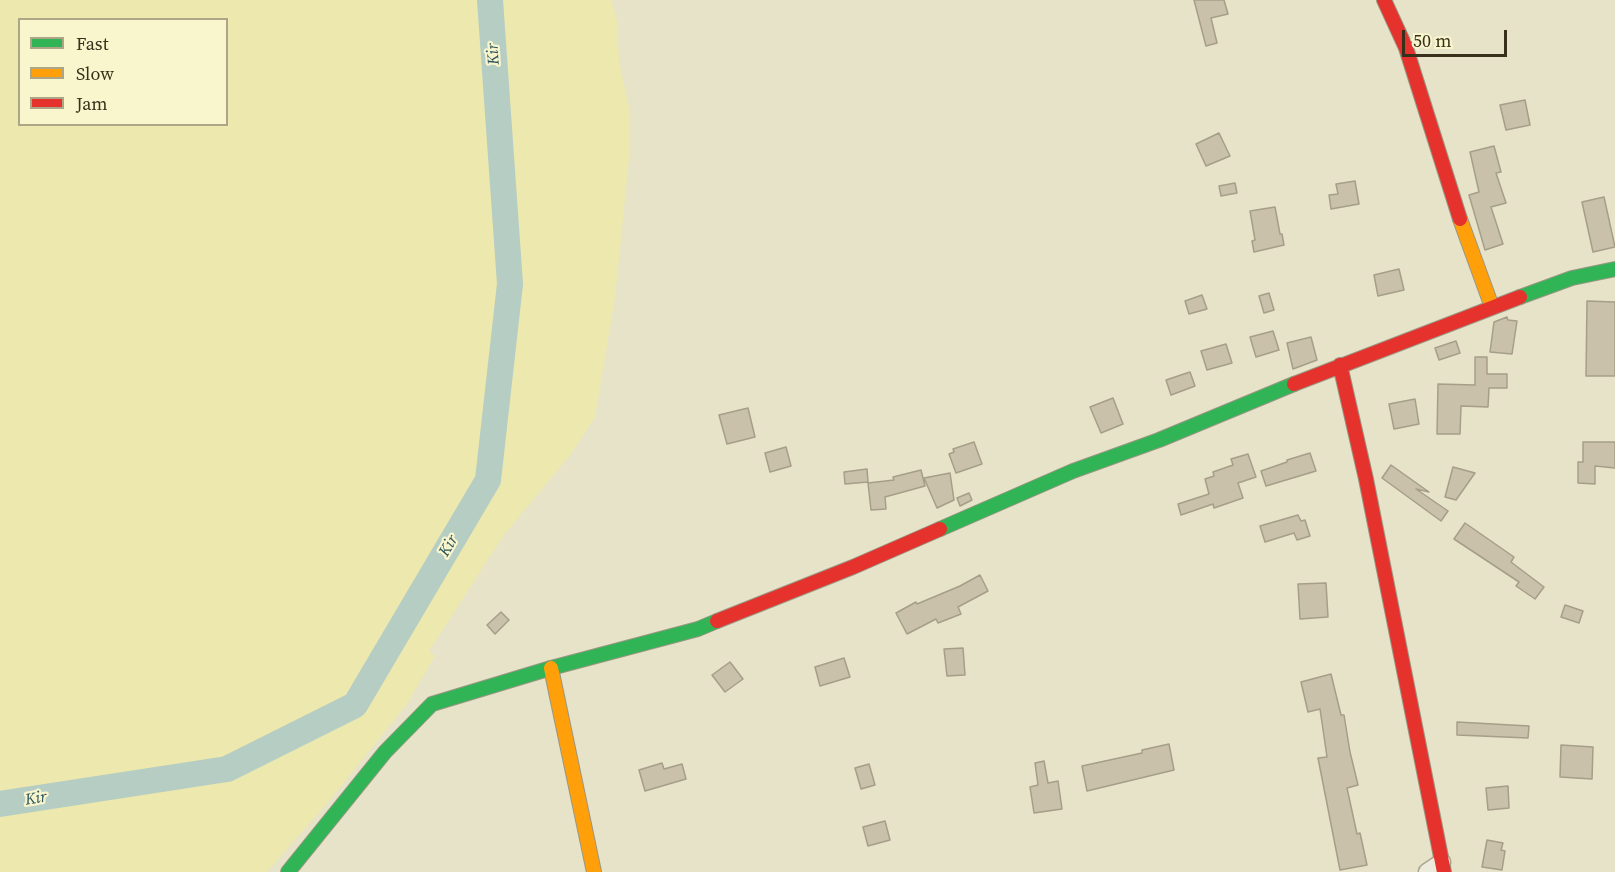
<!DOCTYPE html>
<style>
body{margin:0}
#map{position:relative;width:1615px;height:872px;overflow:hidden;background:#e6e3c9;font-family:"Source Serif 4",serif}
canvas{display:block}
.legend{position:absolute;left:18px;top:18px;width:210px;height:108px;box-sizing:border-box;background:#f9f5cd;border:2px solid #aca686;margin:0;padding:8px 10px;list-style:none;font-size:18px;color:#39301b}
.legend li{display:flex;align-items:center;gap:12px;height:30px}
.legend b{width:30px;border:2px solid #aca686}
.scale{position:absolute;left:1402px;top:30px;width:105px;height:27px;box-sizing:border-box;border:3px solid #39301b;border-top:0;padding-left:8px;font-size:18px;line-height:21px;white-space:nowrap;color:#39301b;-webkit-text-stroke:4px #f9f5cd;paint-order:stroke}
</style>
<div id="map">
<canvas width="1615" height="872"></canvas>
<ul class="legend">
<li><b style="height:8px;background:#30b455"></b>Fast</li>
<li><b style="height:8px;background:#ff9f0a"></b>Slow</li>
<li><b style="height:8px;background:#e5322d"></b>Jam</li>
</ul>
<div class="scale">50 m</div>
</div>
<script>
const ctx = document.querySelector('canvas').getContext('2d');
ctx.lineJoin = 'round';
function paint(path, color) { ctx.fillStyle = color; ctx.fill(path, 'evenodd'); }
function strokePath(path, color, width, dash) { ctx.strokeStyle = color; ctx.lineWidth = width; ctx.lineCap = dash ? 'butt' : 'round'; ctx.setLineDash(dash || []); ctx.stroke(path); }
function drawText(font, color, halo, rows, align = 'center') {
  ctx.font = font + ' "Source Serif 4",serif'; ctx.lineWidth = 4.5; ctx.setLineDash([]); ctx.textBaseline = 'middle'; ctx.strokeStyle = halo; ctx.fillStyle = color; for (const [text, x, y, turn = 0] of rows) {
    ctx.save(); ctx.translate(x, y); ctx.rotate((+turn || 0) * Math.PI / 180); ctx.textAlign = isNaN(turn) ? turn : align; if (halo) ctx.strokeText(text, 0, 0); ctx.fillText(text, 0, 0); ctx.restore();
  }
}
paint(new Path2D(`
 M0,0h611l6,20 2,41 11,51v37l-15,149 -20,119 -24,37 -67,81 -75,116 6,5 -28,48 -78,97 -62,71h-267zM20,20h206v104h-206z`), '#ece8ae');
strokePath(new Path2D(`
 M0,804l227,-35 128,-64 133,-225 22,-196 -20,-284`), '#b6cdc3', 26);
const building = new Path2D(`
 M1194,0h30l4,14 -17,4 6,25 -11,3z
 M1525,100l5,25 -24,5 -6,-25z
 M1219,133l11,23 -24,10 -10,-22z
 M1494,146l7,26 -5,1 10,30 -15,4 12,37 -18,6 -16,-55 10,-3 -9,-40z
 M1355,181l4,23 -28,5 -2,-14 9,-1 -2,-10z
 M1235,183l2,10 -16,3 -2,-10z
 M1604,197l11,50 -22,5 -11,-50z
 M1275,207l5,27h2l2,11 -30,7 -2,-11 3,-1 -5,-29z
 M1399,269l5,21 -26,6 -4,-21z
 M1269,293l5,17 -10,3 -5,-17z
 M1202,295l5,14 -18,5 -4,-13z
 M1587,301l28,1v74h-29z
 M1507,317l1,3 9,1 -5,33 -22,-2 4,-30z
 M1273,331l6,19 -23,7 -6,-20z
 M1311,337l6,23 -24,9 -6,-26z
 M1456,341l4,12 -21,7 -4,-12z
 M1226,344l6,19 -25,7 -6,-19z
 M1475,357h12v17h20v14h-18l-1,19 -27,-1 -1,28h-23l1,-50 37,1z
 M1190,372l5,14 -24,9 -5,-15z
 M1113,398l10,26 -22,9 -11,-26z
 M1415,399l4,25 -25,5 -5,-25z
 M748,408l7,29 -28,7 -8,-29z
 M974,442l8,22 -26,9 -7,-19 5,-2 -1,-3z
 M1583,442h32v26l-20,-2v18l-17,-1v-21h5z
 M786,447l5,19 -21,6 -5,-19z
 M1310,453l6,18 -50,15 -5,-15 26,-9v-2z
 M1248,454l8,23 -18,6 5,15 -29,10 -1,-4 -32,11 -3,-11 31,-10 -4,-15 9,-3 -1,-4 20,-7 -2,-6z
 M1391,465l38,27 -13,-3 32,22 -7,10 -59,-43z
 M1453,467l22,6 -19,27 -11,-3z
 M867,469l1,13 -23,2 -1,-12z
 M921,470l4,16 -40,11 1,12 -15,1 -3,-27 26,-3 -1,-3z
 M950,473l4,27 -17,8 -13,-30z
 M969,493l3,7 -12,6 -3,-8z
 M1298,515l3,6 4,-1 5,16 -13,4 -3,-7 -29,9 -5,-16z
 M1465,523l49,34 -3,5 33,25 -9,12 -19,-13 3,-4 -65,-43z
 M980,575l8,16 -30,16 3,7 -23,9 -2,-4 -29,15 -11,-21 20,-11 1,2 43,-18z
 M1326,583l2,34 -28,2 -2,-35z
 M1565,605l18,6 -4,12 -18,-6z
 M501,612l8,8 -14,14 -8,-9z
 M963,648l2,27 -18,1 -3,-27z
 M844,658l6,19 -30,9 -5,-19z
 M730,662l13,17 -18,13 -13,-17z
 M1331,674l10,41h3l6,37 8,33 -11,3 10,46 3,-1 7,32 -27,5 -22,-112 9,-1 -7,-48 -12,3 -7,-30z
 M1457,722l72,4 -1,12 -71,-3z
 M1169,744l5,26 -87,21 -5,-25 60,-13v-3z
 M1561,745l32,2 -1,32 -32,-2z
 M1044,761l4,22 10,-2 4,28 -28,4 -4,-26 8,-2 -3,-22z
 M662,763l2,6 18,-5 4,15 -41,12 -6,-21z
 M869,764l6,21 -14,4 -6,-21z
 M1508,786l1,22 -21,2 -2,-22z
 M885,821l5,19 -22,6 -5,-19z
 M1487,840l16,3 -2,7 4,1 -3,19 -20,-3z`);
paint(building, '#cac1aa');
strokePath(building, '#a69e89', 1.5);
const street = new Path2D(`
 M1427,872l15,-10`);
const fast = new Path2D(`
 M1520,297l52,-19 43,-9
 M940,529l133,-58 86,-31 135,-56
 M288,872l97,-120 47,-48 119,-36 147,-39 19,-8`);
const slow = new Path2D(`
 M1460,219l32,88
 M551,668l43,204`);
const jam = new Path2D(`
 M1384,0l22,48 54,171
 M1340,365l26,114 78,393
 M1294,384l226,-87
 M717,621l136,-54 87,-38`);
strokePath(street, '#aaa693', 19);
strokePath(fast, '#9a9683', 16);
strokePath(slow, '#9a9683', 16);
strokePath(jam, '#9a9683', 16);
strokePath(street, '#edecdc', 16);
strokePath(fast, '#30b455', 14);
strokePath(slow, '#ff9f0a', 14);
strokePath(jam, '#e5322d', 14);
drawText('italic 16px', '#28535b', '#f9f5cd', [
 ["Kir",494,54,-94],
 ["Kir",449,546,-59],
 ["Kir",36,799,-9]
]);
</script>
